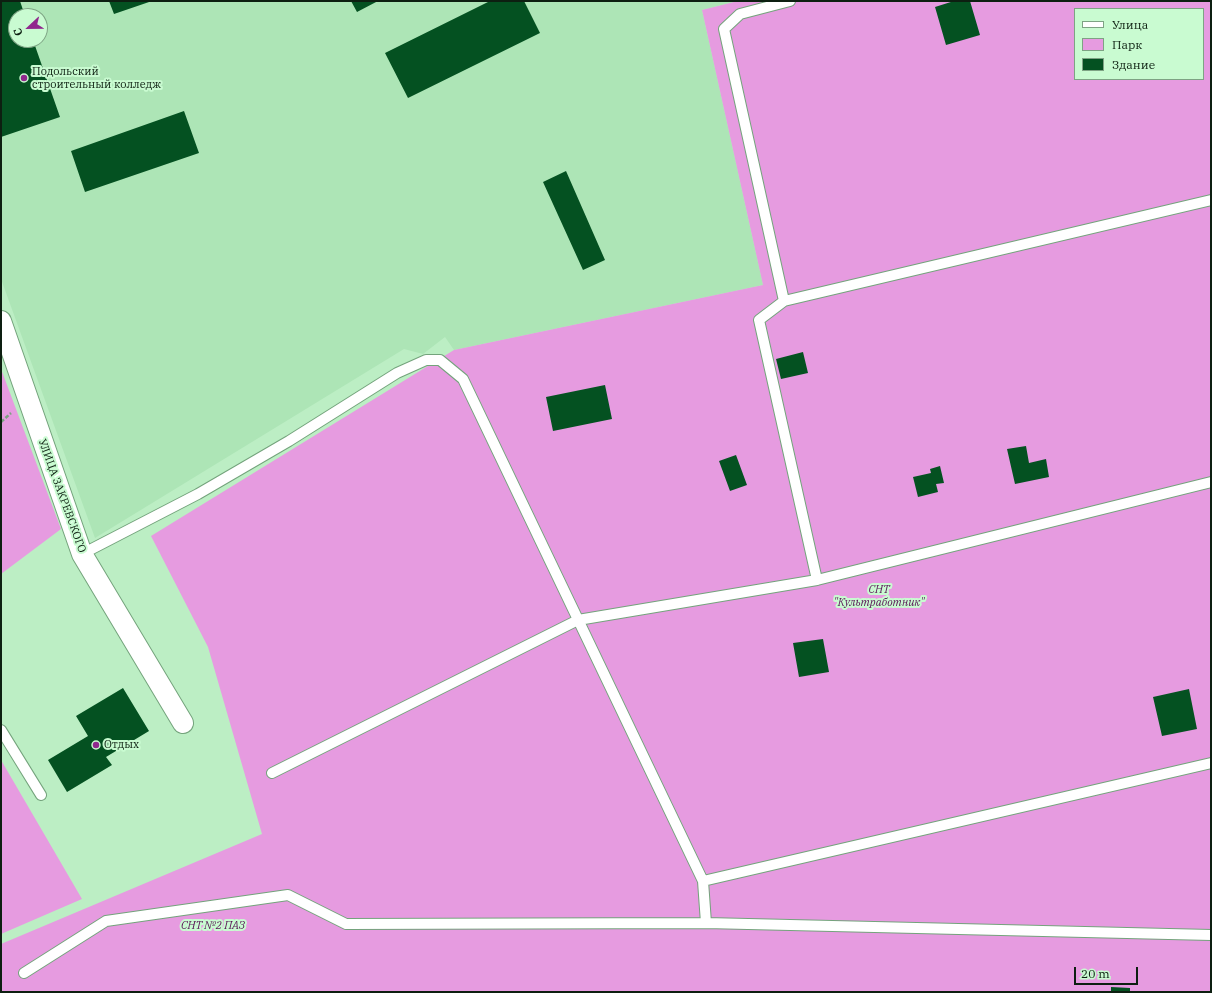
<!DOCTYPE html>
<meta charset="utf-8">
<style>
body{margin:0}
#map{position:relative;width:1212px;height:993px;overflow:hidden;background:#bceec4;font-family:"IBM Plex Serif",serif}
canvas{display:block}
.frame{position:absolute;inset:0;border:2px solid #0d1f11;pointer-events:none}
.legend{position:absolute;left:1074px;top:8px;width:130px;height:72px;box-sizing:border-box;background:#c9fbd1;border:1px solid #7ea384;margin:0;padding:5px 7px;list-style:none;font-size:12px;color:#0d1f11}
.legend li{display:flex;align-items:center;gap:8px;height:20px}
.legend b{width:20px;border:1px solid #7ea384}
.north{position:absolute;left:8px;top:8px;width:40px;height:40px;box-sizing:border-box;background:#c9fbd1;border:1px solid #7ea384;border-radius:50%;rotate:248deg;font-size:11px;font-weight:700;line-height:16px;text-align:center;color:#0d1f11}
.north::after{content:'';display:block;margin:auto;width:14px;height:18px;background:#90288d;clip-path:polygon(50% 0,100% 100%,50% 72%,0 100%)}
.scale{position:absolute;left:1074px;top:967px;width:64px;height:18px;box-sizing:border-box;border:2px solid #0d1f11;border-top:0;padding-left:5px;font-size:12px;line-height:14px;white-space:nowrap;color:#0d1f11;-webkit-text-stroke:3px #c9fbd1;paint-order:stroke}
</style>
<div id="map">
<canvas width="1212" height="993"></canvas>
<div class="frame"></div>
<ul class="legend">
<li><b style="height:5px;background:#fff"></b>Улица</li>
<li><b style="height:11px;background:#e69be0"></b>Парк</li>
<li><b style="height:11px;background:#045121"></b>Здание</li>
</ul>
<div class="north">С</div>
<div class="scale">20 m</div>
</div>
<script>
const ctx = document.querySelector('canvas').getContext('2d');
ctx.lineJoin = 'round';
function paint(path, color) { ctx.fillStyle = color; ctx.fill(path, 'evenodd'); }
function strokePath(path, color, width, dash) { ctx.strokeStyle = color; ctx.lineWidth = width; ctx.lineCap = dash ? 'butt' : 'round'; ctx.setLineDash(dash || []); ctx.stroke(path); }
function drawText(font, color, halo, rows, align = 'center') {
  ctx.font = font + ' "IBM Plex Serif",serif'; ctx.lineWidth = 4; ctx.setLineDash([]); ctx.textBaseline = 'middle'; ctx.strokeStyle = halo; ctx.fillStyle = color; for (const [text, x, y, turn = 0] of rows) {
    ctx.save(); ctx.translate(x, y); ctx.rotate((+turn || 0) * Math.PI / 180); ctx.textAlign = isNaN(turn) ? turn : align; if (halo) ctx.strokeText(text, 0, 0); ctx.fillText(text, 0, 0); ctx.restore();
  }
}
paint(new Path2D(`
 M1,1h737l-36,9 61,275 -309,65 -9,-13 -22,17 -19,-5 -309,189 -94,-259zM16,16h24v24h-24z`), '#ade5b6');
paint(new Path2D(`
 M738,1h473v991h-1210v-48l261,-110 -54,-187 -57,-111 303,-186 309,-65 -61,-275zM1075,9h128v70h-128z
 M1,369l60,160 -60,45z
 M1,760l81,139 -81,35z`), '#e69be0');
paint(new Path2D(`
 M1,1h19l5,15h-9v24h17l27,77 -59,20z
 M109,1h43l-38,13z
 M351,1h27l-21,11z
 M490,1h34l16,32 -132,65 -23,-45z
 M954,1h16l10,34 -34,10 -11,-38z
 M184,111l15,42 -114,39 -14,-41z
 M566,171l39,89 -22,10 -40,-88z
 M803,352l5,21 -27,6 -5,-20z
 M605,385l7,34 -59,12 -7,-34z
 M1026,446l3,17 17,-4 3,18 -34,7 -8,-35z
 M736,455l11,30 -17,6 -11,-30z
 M940,466l4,17 -8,1 2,8 -20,5 -5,-20 18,-4 -1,-4z
 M823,639l6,33 -30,5 -6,-34z
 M123,688l26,43 -43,26 6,8 -45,27 -19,-32 40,-24 -12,-20z
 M1189,689l8,40 -35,7 -9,-39z
 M1111,987l19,1v4h-19z`), '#045121');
const lane = new Path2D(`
 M784,301l-60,-272 16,-15 50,-13
 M82,554l116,-60 91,-53 108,-68 29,-13h14l23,19 240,502 3,42 505,12
 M817,580l-58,-260 25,-19 427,-101
 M1,730l40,65
 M272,773l306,-153 239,-40 394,-98
 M703,881l508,-118
 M24,973l82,-52 182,-26 58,29 360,-1`);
const street = new Path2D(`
 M1,321l81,233 101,169`);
strokePath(lane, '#74a37c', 12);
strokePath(street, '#74a37c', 22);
strokePath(new Path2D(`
 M1,422l10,-9`), '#7ba181', 2.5, [4, 2]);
strokePath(lane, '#fff', 10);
strokePath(street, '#fff', 20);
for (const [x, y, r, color] of [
 [24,78,4,"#90288d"],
 [96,745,4,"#90288d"]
]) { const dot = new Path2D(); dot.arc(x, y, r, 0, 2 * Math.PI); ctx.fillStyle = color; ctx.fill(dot); strokePath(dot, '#c9fbd1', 1.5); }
drawText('11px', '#0d1f11', '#c9fbd1', [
 ["Подольский",32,72],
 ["строительный колледж",32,85],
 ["Отдых",104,745]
], 'left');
drawText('11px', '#0d1f11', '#c9fbd1', [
 ["УЛИЦА ЗАКРЕВСКОГО",62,496,70]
]);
drawText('italic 11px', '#591556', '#c9fbd1', [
 ["СНТ",879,590],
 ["\"Культработник\"",879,603],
 ["СНТ №2 ПАЗ",213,926]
]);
</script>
